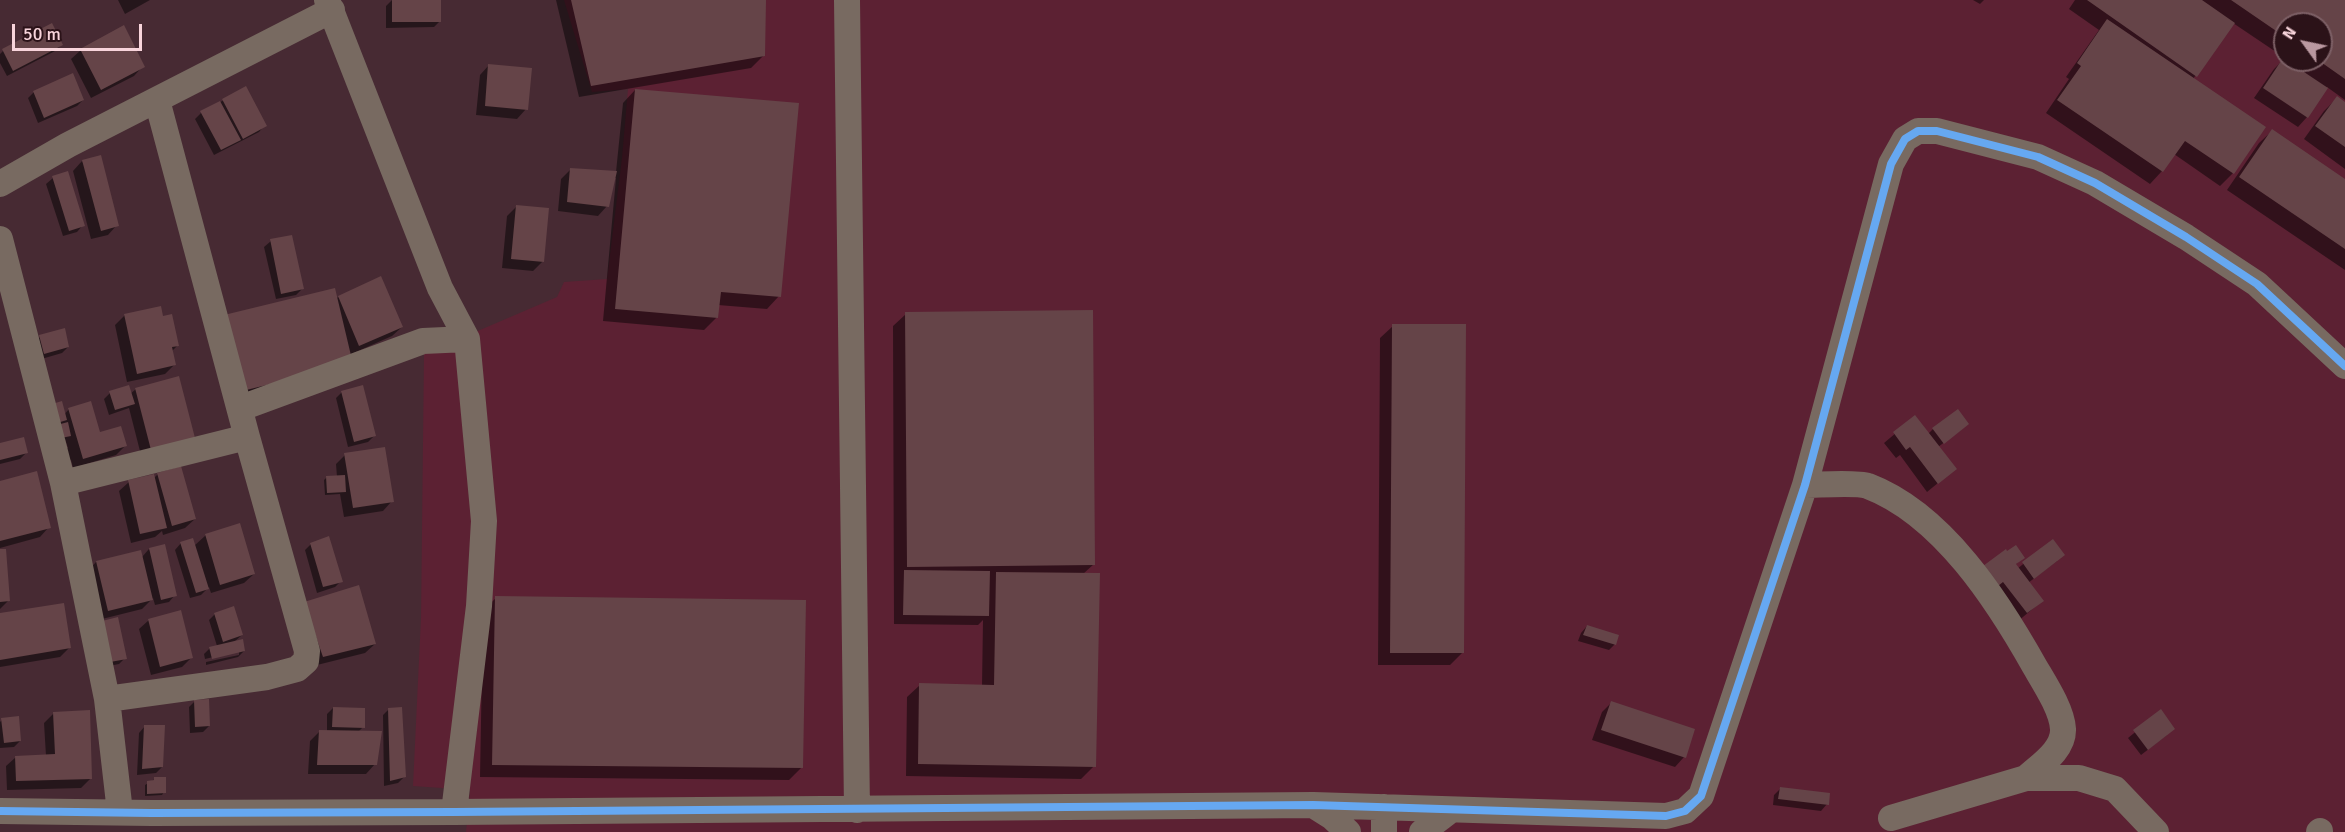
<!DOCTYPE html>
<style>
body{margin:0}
#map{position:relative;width:2345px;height:832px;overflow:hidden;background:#472a33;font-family:Signika,sans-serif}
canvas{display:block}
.north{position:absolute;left:2273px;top:12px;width:60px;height:60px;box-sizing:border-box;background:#2b1218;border:2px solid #7d6066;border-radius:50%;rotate:303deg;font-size:16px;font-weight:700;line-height:24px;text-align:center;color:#f8d4db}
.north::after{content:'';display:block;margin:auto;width:21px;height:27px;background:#ba98a0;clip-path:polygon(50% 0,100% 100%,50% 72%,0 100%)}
.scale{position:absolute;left:12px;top:24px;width:130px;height:27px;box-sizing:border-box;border:3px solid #f8d4db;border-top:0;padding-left:8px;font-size:18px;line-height:21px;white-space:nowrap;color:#f8d4db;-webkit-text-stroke:4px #2b1218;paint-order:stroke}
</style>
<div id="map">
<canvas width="2345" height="832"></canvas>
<div class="north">N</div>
<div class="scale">50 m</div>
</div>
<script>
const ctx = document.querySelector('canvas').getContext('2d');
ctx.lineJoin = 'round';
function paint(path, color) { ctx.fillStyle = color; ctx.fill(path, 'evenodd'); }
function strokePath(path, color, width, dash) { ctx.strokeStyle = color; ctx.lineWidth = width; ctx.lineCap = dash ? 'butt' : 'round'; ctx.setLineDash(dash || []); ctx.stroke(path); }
paint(new Path2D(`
 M564,0h1781v832h-1879l4,-42 -57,-4 8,-168 3,-264 133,-57 7,-15 43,-3 15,-121 6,-69 -36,3zM2285,24h36v36h-36z`), '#5c2133');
paint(new Path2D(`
 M118,0h32l-25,14z
 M392,0h47l1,21 -6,6 -48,1v-22z
 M556,0h208v55l-13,13 -172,29z
 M1973,0h11l-4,4z
 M2075,0h270v100l-18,-13 -20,30 -9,10 -44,-29 20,-29 11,-11 -52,-35 -40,56 71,49 -31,45 -13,13 -46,-32 -12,17 -12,13 -104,-71 23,-34 -3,-2 33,-47 -30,-21zM2285,24h36v36h-36z
 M61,45l-6,6 -48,25 -7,-13v-9l3,-3z
 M81,50l62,16 -9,10 -43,22 -20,-39z
 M489,65l37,44 -9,10 -41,-4 4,-40z
 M245,88l20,37 -6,7 -45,23 -19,-36 6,-6z
 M635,90l144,206 -12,13 -49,-4 -1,12 -13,13 -101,-9 13,-143h-2l-7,28 -9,10 -40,-5 3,-32 10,-10 45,3 7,-69z
 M34,92l49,8 -6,6 -39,17 -10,-25z
 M2337,98l8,6v65l-41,-30 20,-28z
 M2272,131l73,50v89l-118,-80 32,-47z
 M82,161l35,64 -9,10 -17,4 -18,-68z
 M53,178l30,47 -6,7 -14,4 -17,-52z
 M516,207l27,54 -10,10 -31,-3 5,-52z
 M271,241l31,48 -6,6 -20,4 -12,-52z
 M338,297l64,30 -10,9 -43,19 -119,48z
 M906,314l188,250 -11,10 11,192 -13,13 -175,-3 1,-79 13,-12 62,1 1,-66 -5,5 -84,-1 -1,-298z
 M125,315l37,3 15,28 -5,5 2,14 -9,9 -38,8 -12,-57z
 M1393,326l69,327 -12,12h-72l2,-327z
 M40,337l28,10 -6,6 -24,7 -4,-17z
 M136,389l57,49 -51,21 -13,-51 -20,7 -5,-16 6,-6 20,1z
 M342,392l32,44 -6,6 -20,5 -12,-49z
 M69,409l30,25 26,12 -9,9 -43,13 -2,-8 -9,3 -1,-12 7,-3 -3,-9 -11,2 -3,-11z
 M1915,417l13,17 5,-5 28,1 -23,17 17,22 -28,23 -27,-37 -4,3 -12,-15z
 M0,445l26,8 -6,6 -20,5z
 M345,455l47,46 -9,10 -39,6 -4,-23 -15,1 -1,-15 3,-3h10l-1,-13z
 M158,474l37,45 -10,9 -22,7 -1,-4 -7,6 -24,6 -12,-52 10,-9 25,-4z
 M0,482l49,45 -9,10 -40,11z
 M206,535l48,39 -10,9 -33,10 -2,-6 -8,8 -11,3 -15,-48 6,-7 13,3z
 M2052,541l5,20 -29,22 14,18 -25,21 -43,-45 49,-20 -8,8 2,4z
 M311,544l30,37 -6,6 -18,6 -12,-43z
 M149,549l26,46 -6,7 -14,3 -2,-7 -11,11 -44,11 -11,-48 9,-10 46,-5z
 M0,551l8,50 -8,8z
 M496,598l306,169 -13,13 -309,-3 3,-167z
 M295,612l80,32 -10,9 -52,13z
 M215,614l27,21 -8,7 10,9 -6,6 -32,8v-3l33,-7v-4l-34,8 -1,-5 6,-6 7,-2 -8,-26z
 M0,615l70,32 -10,10 -60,10z
 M149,620l42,38 -9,9 -31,8 -12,-46z
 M1587,626l28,18 -6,6 -31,-9 3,-8z
 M96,628l29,30 -6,6 -15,3z
 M195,701l14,25 -6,6 -13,1 -1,-26z
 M1611,703l73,54 -9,10 -83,-27 10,-28z
 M333,708l30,19 -5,5 17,32 -9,10h-58l2,-33 9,-9h8v-18z
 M389,709l15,68 -6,6 -14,3 -1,-71z
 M2160,712l7,23 -26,20 -13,-17z
 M54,713l37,65 -10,10 -74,2 -1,-24 10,-9 30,-1 -2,-33z
 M2,720l18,21 -6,6 -14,1v-26z
 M145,726l17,41 -6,6 -19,2 2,-42z
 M155,779l9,13 -2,3 -17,1v-11z
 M1780,789l47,15 -6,7 -48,-6 1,-10z`), '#0007');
paint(new Path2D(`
 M392,0h49v22h-49z
 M571,0h195l-1,56 -174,30z
 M2087,0h115l33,23 -38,54z
 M2231,0h114v79l-27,-19h3v-36h-36v13z
 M2107,19l159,108 -32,47 -49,-33 -22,31 -106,-72 24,-34 -4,-3z
 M52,23l11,22 -50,26 -11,-22z
 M124,25l21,42 -44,23 -21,-41z
 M2283,58l45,30 -20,30 -45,-30z
 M488,64l44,4 -4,42 -43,-4z
 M73,73l11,27 -40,18 -11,-27z
 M246,86l21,40 -24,13 -21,-40z
 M635,89l164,14 -18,194 -60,-5 -3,26 -103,-9z
 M2337,96l8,6v45l-30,-21z
 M220,101l21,39 -20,10 -21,-39z
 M2272,129l73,50v70l-106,-72z
 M101,155l18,71 -18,5 -19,-71z
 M570,168l47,3 -8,36 -42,-5z
 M68,171l17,55 -16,5 -17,-55z
 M516,205l33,3 -5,54 -33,-3z
 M292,235l12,54 -23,5 -11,-55z
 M381,276l22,51 -44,19 -21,-50z
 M335,288l18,76 -111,27 -18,-76z
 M161,306l2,10 9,-2 7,32 -7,1 4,18 -39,9 -13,-60z
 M1093,310l2,255 -188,2 -2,-255z
 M1392,324h74l-2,329h-74z
 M65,328l4,19 -25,7 -5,-19z
 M179,376l16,62 -44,12 -16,-62z
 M129,385l6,19 -20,6 -6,-19z
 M363,385l13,51 -22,6 -13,-51z
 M62,401l5,19 -10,3 -5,-19z
 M91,401l9,31 21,-6 6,20 -44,13 -15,-51z
 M1958,409l11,15 -25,20 -12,-16z
 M1915,415l42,54 -19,15 -28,-37 -4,3 -13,-18z
 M68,422l3,14 -15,3 -3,-13z
 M24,437l4,16 -28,7v-17z
 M385,447l9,55 -41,6 -9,-55z
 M181,466l15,53 -24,7 -15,-53z
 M37,471l14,57 -51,13v-60z
 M154,474l13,54 -27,6 -12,-54z
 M345,475l1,17 -19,1 -1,-17z
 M240,523l15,51 -35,11 -15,-51z
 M329,536l14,46 -20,5 -13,-44z
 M193,538l16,51 -13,4 -16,-51z
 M2053,539l12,16 -31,24 -12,-17z
 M165,544l12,52 -16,4 -12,-52z
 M2016,545l9,13 -9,6 28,37 -17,12 -24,-31 -5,4 -15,-20 23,-17 1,2z
 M0,549h6l4,52 -10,1z
 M141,550l12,50 -45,11 -12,-50z
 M904,570l86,1 -1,45 -86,-1z
 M996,572l104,1 -4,194 -178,-3 1,-81 75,2z
 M359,585l17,59 -53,13 -19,-55z
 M495,596l311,4 -3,168 -311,-3z
 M64,603l7,45 -71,12v-47z
 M234,606l9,29 -20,7 -9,-29z
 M181,610l12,48 -33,9 -12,-48z
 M118,617l9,42 -17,3 -8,-41z
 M1587,625l32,10 -3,10 -33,-10z
 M243,639l2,12 -33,8 -3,-12z
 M209,699l1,27 -15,1 -1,-27z
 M1611,701l84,28 -9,29 -85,-28z
 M333,707l32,1v20l-33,-1z
 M402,707l4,70 -16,4 -2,-73z
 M2161,709l14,20 -27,21 -15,-20z
 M90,710l2,69 -76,2 -1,-25 40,-2 -2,-42z
 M19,716l2,25 -17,2 -3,-25z
 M144,725h21l-2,42 -21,2z
 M319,730l63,1 -5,34h-60z
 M154,777h12v16l-19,1v-13l7,-1z
 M1780,787l50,6 -1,12 -51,-6z`), '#654448');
strokePath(new Path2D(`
 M847,0l10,810
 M0,184l68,-39 264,-135
 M0,239l63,244
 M241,408l182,-67 44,-2 -27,-51 -113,-288
 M1805,485c14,0 51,-3 63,1 74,28 130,115 167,181 10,17 27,43 28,62 1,21 -23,36 -37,49
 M107,699l160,-22 30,-8 9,-8 1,-10 -60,-214 -90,-337
 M1313,805l19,12 16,15
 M0,811l152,2 302,-1 859,-7 353,11 19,-5 16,-15 104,-311 86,-321 14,-25 13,-8h19l101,26 57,26 91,54 71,47 88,82
 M120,812l-13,-113 -44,-216 184,-46
 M454,812l25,-206 5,-85 -17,-182
 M1891,818l135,-40h53l36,11 41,43
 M1384,832v-25
 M1422,832l29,-22
 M2319,832l1,-1`), '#786a61', 26);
strokePath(new Path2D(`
 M0,811l152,2 302,-1 859,-7 353,11 19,-5 16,-15 104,-311 86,-321 14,-25 13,-8h19l101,26 57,26 91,54 71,47 88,82`), '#66a8f1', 8);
</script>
